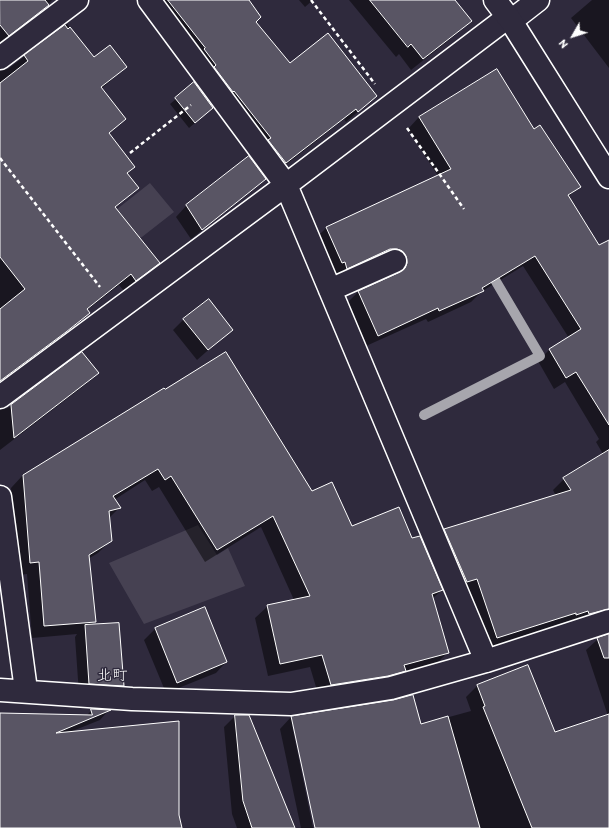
<!DOCTYPE html>
<meta charset="utf-8">
<style>
body{margin:0}
#map{position:relative;width:609px;height:828px;overflow:hidden;background:#2f2a3d;font-family:Itim,sans-serif}
canvas{display:block}
.north{position:absolute;left:553px;top:16px;width:40px;height:40px;-webkit-text-stroke:3px #2f2a3d;paint-order:stroke;rotate:231deg;font-size:11px;font-weight:700;line-height:16px;text-align:center;color:#fff}
.north::after{content:'';display:block;margin:auto;width:14px;height:18px;background:#fff;clip-path:polygon(50% 0,100% 100%,50% 72%,0 100%)}
</style>
<div id="map">
<canvas width="609" height="828"></canvas>
<div class="north">N</div>
</div>
<script>
const ctx = document.querySelector('canvas').getContext('2d');
ctx.lineJoin = 'round';
function paint(path, color) { ctx.fillStyle = color; ctx.fill(path, 'evenodd'); }
function strokePath(path, color, width, dash) { ctx.strokeStyle = color; ctx.lineWidth = width; ctx.lineCap = dash ? 'butt' : 'round'; ctx.setLineDash(dash || []); ctx.stroke(path); }
function drawText(font, color, halo, rows, align = 'center') {
  ctx.font = font + ' Itim,"Klee One",sans-serif'; ctx.lineWidth = 3; ctx.setLineDash([]); ctx.textBaseline = 'middle'; ctx.strokeStyle = halo; ctx.fillStyle = color; for (const [text, x, y, turn = 0] of rows) {
    ctx.save(); ctx.translate(x, y); ctx.rotate((+turn || 0) * Math.PI / 180); ctx.textAlign = isNaN(turn) ? turn : align; if (halo) ctx.strokeText(text, 0, 0); ctx.fillText(text, 0, 0); ctx.restore();
  }
}
paint(new Path2D(`
 M150,183l24,29 -59,46 -37,-18z
 M198,525l19,30 11,-7 17,38 -101,38 -35,-61z`), '#464152');
paint(new Path2D(`
 M0,0h52l-13,15 -39,29z
 M147,0h101l7,22 34,42 87,32 -30,26 -2,-3 -70,55z
 M299,0h14l-8,7z
 M349,0h105l16,21 -11,11 -48,38 -12,-16 -3,3z
 M592,0h17v68l-38,-50z
 M67,24l27,35 32,8 -25,22 24,30 -17,16 26,32 -7,7 10,14 -22,20 44,55 -11,11 -24,17 -5,-6 -32,25 2,3 -12,11 -77,59v-312l8,-2z
 M176,99l36,9 -23,20 -19,-24z
 M419,117l115,12 41,61 -7,7 31,50 10,-6v386l-45,-3 -78,24 -53,-107 11,-12 112,-33 -3,-6 11,-11 39,-25 -7,-12 3,-3 -34,-57 -11,7 -16,-28 11,-11 20,-12 -46,-72 -42,26 -10,10 -43,20 -2,-3 -60,27 -19,-43 11,-11 39,-17 -2,-8 -59,12 -21,-40 11,-11 112,-52 -30,-47z
 M249,157l16,22 -11,10 -63,50 -15,-22 10,-11z
 M184,319l47,11 -34,30 -24,-30z
 M82,353l15,20 -11,11 -86,66v-40l8,-2z
 M164,389l148,103 39,35 60,13 31,50 -10,9 15,54 -12,12 -116,32 -9,-30 -42,9 -13,-58 13,-12 26,-6 -33,-73 -56,35 -46,-75 -7,4 -7,-11 -31,20 5,8 -10,10 2,22 -13,13 -10,6 7,62 -5,5 33,60 -10,10 -34,-2 -4,-57 2,-3 -45,4 -5,-64 -9,1 -7,-87 12,-13z
 M204,609l22,53 -10,11 -50,20 -22,-53 11,-11z
 M609,634v179l-23,15h-270l-22,-103h-2l21,103h-12l-21,-99 11,-12 129,8 51,-14 -5,-14 11,-11 50,-19 27,66 54,-17 -22,-66 12,-11z
 M92,710l16,1 -8,9 -30,12 108,83 3,13h-181v-114l86,2z
 M235,716h13l46,112h-57l-5,-14 -8,-87z`), '#0007');
strokePath(new Path2D(`
 M424,415l116,-59 -52,-88`), '#a7a6ad', 10);
const building = new Path2D(`
 M0,0h45l4,5 -40,31 -9,-11z
 M168,0h81l12,17 -5,5 34,41 38,-30 49,63 -19,16 -2,-3 -70,54 -18,-23 3,-2 -37,-47 -1,1 -19,-25 2,-2 -12,-16 1,-1z
 M370,0h85l17,21 -49,38 -12,-15 -3,3z
 M65,25l3,4 2,-2 24,30 16,-12 17,22 -26,20 25,32 -17,14 26,34 -8,6 12,15 -24,19 45,56 -24,18 -5,-7 -44,35 3,4 -24,19 -66,49v-72l25,-20 -25,-32v-174l28,-22 -4,-6z
 M497,69l37,60 6,-4 41,62 -13,8 31,50 10,-5v185l-33,-53 -10,6 -17,-29 32,-20 -46,-73 -53,32 2,3 -45,20 -1,-3 -60,28 -20,-45 42,-19 5,-4 2,-5 -1,-7 -4,-5 -5,-2h-7l-43,20 -2,-7 -3,1 -16,-36 125,-58 -32,-52z
 M194,82l19,26 -18,15 -20,-25z
 M249,156l17,23 -64,51 -16,-25z
 M209,299l24,31 -25,20 -25,-31z
 M82,352l17,21 -85,65 -3,-33z
 M226,352l86,139 20,-9 20,44 47,-19 13,31 8,-2 23,54 -11,4 17,59 -45,12 2,6 -18,5 -57,9 -9,-30 -42,9 -13,-59 43,-9 -37,-80 -56,34 -46,-74 -6,4 -7,-11 -45,27 8,12 -12,3 3,30 -23,14 7,67 -52,4 -5,-64 -9,1 -7,-88 141,-87 1,1z
 M609,450v159l-20,5 -1,-3 -12,4v-2l-79,25 -20,-59 -10,3 -23,-53 127,-39 -8,-12z
 M205,607l22,55 -50,21 -22,-55z
 M119,623l5,63 -35,-2 -4,-59z
 M609,634v24h-5l-7,-20z
 M528,665l27,67 54,-18v114h-77l-49,-121 2,-1 -8,-21z
 M413,695l8,29 27,-8 32,112h-165l-24,-112 102,-16z
 M91,709l20,1 -55,23 123,-12v94l3,13h-182v-115l92,2z
 M235,715h14l46,113h-43l-9,-27z`);
paint(building, '#595564');
strokePath(building, '#fff', 1);
const street = new Path2D(`
 M149,0l137,185 200,476
 M511,21l27,-21
 M0,58l77,-58
 M330,290l65,-29
 M0,397l286,-212 222,-168
 M0,497l26,193
 M0,690l132,9 159,5 100,-16 95,-27 123,-40`);
const secondary = new Path2D(`
 M495,0l16,21 98,156`);
strokePath(street, '#fff', 25);
strokePath(secondary, '#fff', 25);
strokePath(new Path2D(`
 M311,0l64,84
 M407,128l57,81
 M130,153l61,-48
 M0,158l100,129`), '#fff', 2.5, [4, 3]);
strokePath(street, '#2f2a3d', 22);
strokePath(secondary, '#2f2a3d', 22);
drawText('15px', '#fff', '#2f2a3d', [
 ["北町",112,676]
]);
</script>
